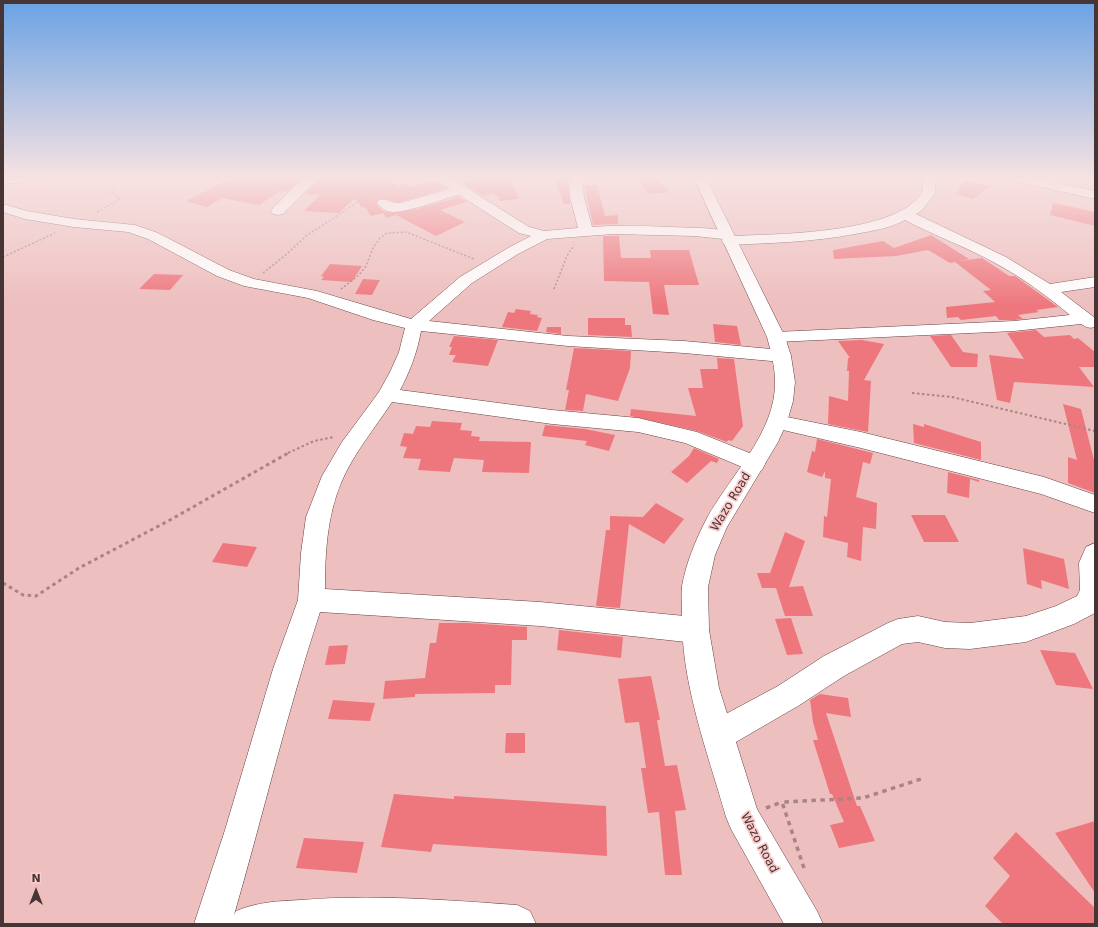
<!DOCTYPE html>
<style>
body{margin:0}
#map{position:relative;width:1098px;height:927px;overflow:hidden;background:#eebfbf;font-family:"DejaVu Sans",sans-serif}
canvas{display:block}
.frame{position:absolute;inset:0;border:4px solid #473535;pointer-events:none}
.north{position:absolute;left:16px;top:871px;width:40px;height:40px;-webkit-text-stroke:3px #fbcccb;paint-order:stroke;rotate:0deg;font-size:11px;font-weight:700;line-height:16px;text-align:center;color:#473535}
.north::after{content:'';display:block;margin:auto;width:14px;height:18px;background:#473535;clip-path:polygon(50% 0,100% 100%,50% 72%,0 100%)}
</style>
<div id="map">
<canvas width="1098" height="927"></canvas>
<div class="frame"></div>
<div class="north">N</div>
</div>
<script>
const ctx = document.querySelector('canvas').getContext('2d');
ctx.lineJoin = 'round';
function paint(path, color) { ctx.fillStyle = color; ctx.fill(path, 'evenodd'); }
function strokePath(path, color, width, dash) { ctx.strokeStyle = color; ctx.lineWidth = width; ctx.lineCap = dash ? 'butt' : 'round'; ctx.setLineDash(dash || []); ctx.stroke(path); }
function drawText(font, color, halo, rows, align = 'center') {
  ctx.font = font + ' "DejaVu Sans",sans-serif'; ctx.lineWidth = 3.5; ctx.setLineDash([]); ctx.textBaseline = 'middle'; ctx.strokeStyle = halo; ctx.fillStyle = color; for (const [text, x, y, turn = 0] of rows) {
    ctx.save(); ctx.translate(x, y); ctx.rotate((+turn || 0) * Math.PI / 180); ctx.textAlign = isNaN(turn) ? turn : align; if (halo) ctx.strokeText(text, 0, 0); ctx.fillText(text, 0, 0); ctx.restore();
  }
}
paint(new Path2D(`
 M235,176h68l-16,16 -7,-1 -21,14 -37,-7 -15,9 -21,-6z
 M321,176h63l15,11 8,-3 4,3 24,-7 12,8 -47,14 -21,-3 -3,4 7,8 10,2 24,-4 42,-12 8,5 -27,8 25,12 -29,14 -40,-21 -9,3 -4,-5 -12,3 -6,-9 -3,1 -7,-10 -16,15 -35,-2 16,-16 -15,-1z
 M488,176h21l10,23 -19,2 -1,-5h-4l-1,-3 -11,3 -22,-14z
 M554,176h14l2,28h-6z
 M637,178h20l12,14 -20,2z
 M965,180l25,6 -17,13 -17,-5z
 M584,185h13l8,31 13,-1v9l-25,1z
 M1053,203l42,9v14l-45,-11z
 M931,235l38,24 -10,2 23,-3 27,18h6l43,31 -22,3 3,2 -21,3 5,4 -9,1h-15l-3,-4 -35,4 -3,-3 -11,1 -1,-11 49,-5 -12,-11 8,-1 -36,-28 -5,1 -22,-13 -32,6 -62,3 -1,-9 50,-9 11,7z
 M603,236h16l2,22h30l-1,-8h39l10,35h-35l5,30 -16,-1 -4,-32 -45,-1z
 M330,264l32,2 -10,16 -31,-2 3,-3 -3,-1z
 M154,274l29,1 -13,15 -31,-1z
 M363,279l17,1 -8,15 -17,-1z
 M516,309l15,2 -1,3 8,1 -1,2 5,1 -5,13 -35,-4 6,-15 6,1z
 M588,318h37v7h6l1,12 -44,-2z
 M713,324l24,2 4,19 -26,-3z
 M547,327h14v7l-15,-2z
 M1036,330l8,7 26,-2 4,4 4,-1 17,14v15h-16l15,20 -80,-5 -4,21 -13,-3 -8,-45 35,4 -17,-26z
 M951,335l12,17 15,2 -1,13h-26l-21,-31z
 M454,336l44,4 -10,26 -36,-4 4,-7h-7l3,-8h-3z
 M862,340l22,4 -20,36 7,1 -3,51 -40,-8 1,-28 19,5 1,-30h-2l1,-13h2l-12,-17z
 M574,348l57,3 -1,17 -12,33 -32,-7 -3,17 -18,-1 4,-20h-3z
 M717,358l17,1 9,67 -11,15 -4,-1 -1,2 -30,-11 -67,-15 1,-7 65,7 -8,-28h15l-3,-19h18z
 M1063,404l18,5 14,55v29l-27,-10v-26l9,3z
 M432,421l30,2 -2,7 12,1 -1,5 9,1 -1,4 52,1 -2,31 -47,-1 2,-12 -30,-2 -4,14 -32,-2 3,-11 -18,-1 4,-11 -7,-1 4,-13 9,1 3,-8 14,1z
 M913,424l11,3v-3l57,18v18l-67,-17z
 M545,425l40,4 30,6 -6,16 -24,-6 2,-4 -45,-5z
 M817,439l56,14 -3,11 -7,-2 -7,35 21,6 -1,26 -13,-2 -2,34 -14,-4 1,-14 -25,-6 1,-21 3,1 4,-38 -6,-1v-7l-3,6 -15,-5 5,-21 3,1z
 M694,448l25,11 -2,4 -6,-2 -24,22 -16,-11 18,-16z
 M948,472l31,8v2l-9,-3 -1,19 -22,-5z
 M656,503l28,16 -20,25 -35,-20 -9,84 -24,-2 10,-76h4v-14l33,1z
 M911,515h34l14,27h-35z
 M785,532l20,9 -16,46 14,-1 10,30h-28l-9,-28h-14l-5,-15h13z
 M223,543l34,4 -10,20 -35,-5z
 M1023,548l41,11 5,30 -28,-9 1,9 -15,-5z
 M791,618l12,36 -16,1 -12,-36z
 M439,623h29l59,4v13h-15l-1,45h-16v8l-80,1v3l-32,2 2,-18 40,-3 5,-35h6z
 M559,630l64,7 -2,21 -64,-8z
 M348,645l-3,19 -20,1 4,-19z
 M1040,650l35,3 18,36 -37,-4z
 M651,676l9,44h-3l8,46 12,-1 9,45 -11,1 7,64h-17l-6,-63 -11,1 -7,-45h5l-7,-46 -14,1 -7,-44z
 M820,694l28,4 3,19 -25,-4 31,93h3l15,35 -36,7 -9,-23 14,-3 -12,-28h-2l-17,-54h5l-5,-18 -3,-22z
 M333,700l42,3 -5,18 -42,-2z
 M506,733h19v20h-20z
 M394,794l60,5v-3l152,10 1,50 -174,-12 -2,8 -50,-5z
 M1095,821v72l-40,-60z
 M1016,832l79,76v16h-92l-18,-18 25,-30 -17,-18z
 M304,838l60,4 -7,31 -61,-5z`), '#ee777d');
const minor = new Path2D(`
 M3,176h51l-2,3 -4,1 -45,4z
 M305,176h15l-37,38 -5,1 -5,-1 -2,-3 2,-3z
 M433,176h15l81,51 15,4 34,-3 -8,-31 -1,-21h12l3,21 8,30c26,-2 52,-1 77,0 21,1 42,0 62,5l2,3 -1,1c45,-2 162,-2 189,-42 3,-5 2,-12 2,-18h12v18l-14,17 -5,3 90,43 44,27 45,-7v10l-34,5 34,26v9c-6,2 -9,0 -14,-3l-67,7 -238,11 -6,-1 -3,-4 3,-4 6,-1 238,-11 56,-6c-23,-19 -47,-37 -73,-51 -30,-17 -62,-28 -92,-44 -15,8 -33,11 -50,14 -42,8 -84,9 -126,11l-5,-1 -2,-3 1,-2 -28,-3 -82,-2 -66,5 -29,15 -46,29 -43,38 139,15 116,5 98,9 7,2 2,4 -2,4 -7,2 -98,-9 -116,-7 -147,-15c-4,22 -11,40 -21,59l152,20 86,8 59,14 65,26 3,6 -3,6 -8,2 -69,-29 -47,-11 -86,-8 -160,-22c-17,26 -39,52 -51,81 -14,34 -16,70 -16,106l215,13 155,15 10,4 4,9 -4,9 -10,4 -155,-17 -220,-14c-33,100 -57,203 -86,303l2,-4c21,-9 43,-10 65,-11 72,-6 144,0 216,5l13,6 6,13h-342l31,-94 48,-161 25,-69 3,-47 5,-36 16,-41 20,-34 37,-50 11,-20 9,-20 6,-24 -32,-8 -65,-22 -64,-12 -27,-10 -69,-37 -20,-7 -54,-5 -49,-8 -22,-7v-8l24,7 47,8 61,6 23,8 71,37 25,9 63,12 94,28 49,-42 48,-29 23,-12 -12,-3 -60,-38c-17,4 -50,17 -66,17 -6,0 -12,-4 -16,-9l2,-3c8,-2 13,4 21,3l50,-14z
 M1004,176h24l67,15v8l-89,-20z
 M777,415l84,17 183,45 51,18v18l-54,-19 -180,-46 -91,-21 -3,-5 3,-5z
 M1095,543v70l-21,11 -48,18 -56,7 -25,-1 -27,-6 -16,2 -58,32 -46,30 -69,40 -11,4 -11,-4 -4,-11 4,-11 71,-38 46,-30 64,-33 10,-4 20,-3 27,6 25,1 56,-7 30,-10 21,-10 3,-6 -1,-27 7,-16z`);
const major = new Path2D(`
 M693,176h12l80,161 6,19 4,26 -2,19 -6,21 -9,20 -51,85 -12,28 -7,32 1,43 10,58 38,121 60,102 6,13h-39l-53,-95 -5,-12c-19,-67 -46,-136 -44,-207 0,-7 -1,-16 0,-24 4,-23 14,-47 25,-68 23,-42 69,-86 68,-136 0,-16 -4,-30 -8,-45z`);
strokePath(minor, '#674141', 1);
strokePath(major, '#674141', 1);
strokePath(new Path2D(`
 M97,212l23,-13 -9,-8 2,-5 13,-10
 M3,257l52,-24
 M263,273l24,-19 19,-18 66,-43 54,-14
 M341,289l18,-14 7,-9 7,-18 7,-10 7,-5 19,-1 68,27
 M554,289l13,-33 7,-11`), '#a88585', 1.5, [2, 2]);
strokePath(new Path2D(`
 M912,393l40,4 143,34
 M288,453l26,-12 20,-4`), '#a88585', 2, [2.5, 2.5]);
strokePath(new Path2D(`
 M3,583l20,12 13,1 43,-28 91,-48 120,-68`), '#a88585', 3, [3.5, 3.5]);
strokePath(new Path2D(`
 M766,808l16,-6
 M804,868l-22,-66 81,-4 61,-20`), '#a88585', 3.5, [4.5, 4.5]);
paint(minor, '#fff');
paint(major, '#fff');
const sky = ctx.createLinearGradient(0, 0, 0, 306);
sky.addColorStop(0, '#69a2e4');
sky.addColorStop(0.58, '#f7e2e2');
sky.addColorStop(1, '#f7e2e200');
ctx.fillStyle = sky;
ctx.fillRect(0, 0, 1098, 306);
drawText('12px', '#473535', '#fbcccb', [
 ["Wazo Road",731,502,-59],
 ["Wazo Road",759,843,62]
]);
</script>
